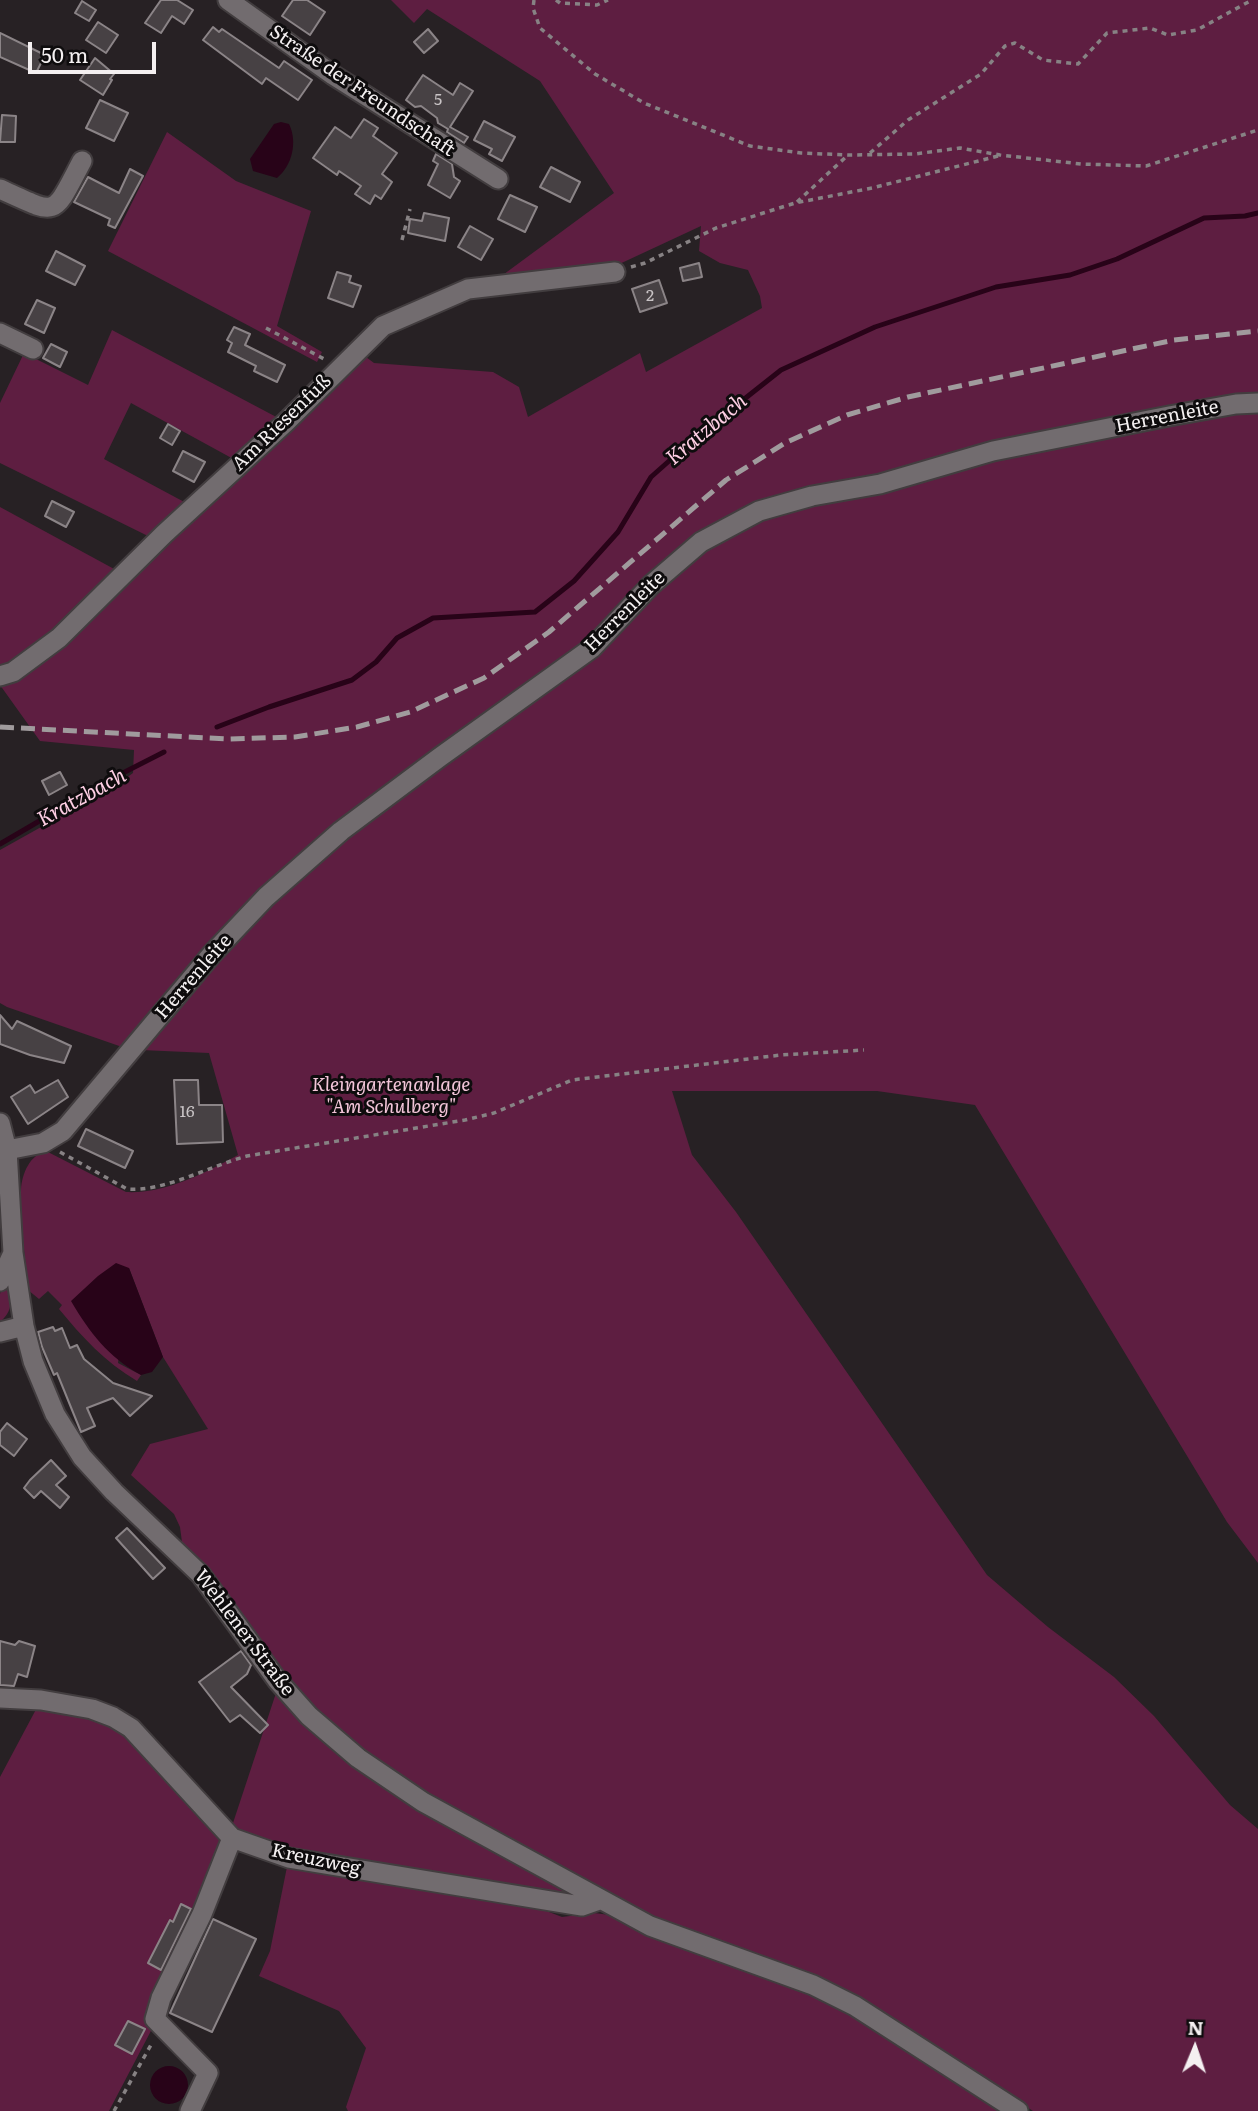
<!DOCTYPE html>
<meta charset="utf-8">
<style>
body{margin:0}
#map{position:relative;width:1258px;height:2111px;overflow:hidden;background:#272124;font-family:Literata,serif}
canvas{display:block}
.north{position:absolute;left:1160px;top:2013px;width:70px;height:70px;-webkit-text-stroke:5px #0e0c0d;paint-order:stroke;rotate:2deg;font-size:19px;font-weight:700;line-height:28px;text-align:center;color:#f4f0f1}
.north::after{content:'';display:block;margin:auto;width:24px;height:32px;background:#f4f0f1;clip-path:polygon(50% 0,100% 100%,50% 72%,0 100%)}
.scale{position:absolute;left:28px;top:42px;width:128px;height:32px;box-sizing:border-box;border:4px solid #f4f0f1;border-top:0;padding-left:9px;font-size:21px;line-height:24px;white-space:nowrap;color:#f4f0f1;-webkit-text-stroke:5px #0e0c0d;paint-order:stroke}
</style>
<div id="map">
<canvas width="1258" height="2111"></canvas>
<div class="north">N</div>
<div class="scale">50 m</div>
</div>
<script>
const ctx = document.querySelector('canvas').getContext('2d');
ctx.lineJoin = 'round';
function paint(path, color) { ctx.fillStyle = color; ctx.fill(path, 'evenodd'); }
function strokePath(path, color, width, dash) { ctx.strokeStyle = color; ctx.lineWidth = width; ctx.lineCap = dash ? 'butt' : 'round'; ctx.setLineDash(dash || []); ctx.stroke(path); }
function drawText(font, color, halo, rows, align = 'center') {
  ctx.font = font + ' Literata,serif'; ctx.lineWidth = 6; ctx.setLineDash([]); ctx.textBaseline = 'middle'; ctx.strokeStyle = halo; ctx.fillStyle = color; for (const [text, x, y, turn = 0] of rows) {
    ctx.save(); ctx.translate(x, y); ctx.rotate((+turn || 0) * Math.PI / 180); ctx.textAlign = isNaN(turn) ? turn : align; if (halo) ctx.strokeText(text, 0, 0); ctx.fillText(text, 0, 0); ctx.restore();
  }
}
paint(new Path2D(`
 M391,0h867v397l-380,79 -119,29 -172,139 -250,181 -212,223 -118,-41 -7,-4v-153l118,-66 15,-11 1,-23 -94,-9 -40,-56 362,-331 12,9 119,9 26,15 9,30 112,-64 6,19 116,-64 -2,-12 -12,-26 -28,-7 -21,-12 2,-25 -88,41 -117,13 118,-87 -74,-112 -113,-72 -13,14z
 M167,132l69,49 75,30 -34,115 45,26 -5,10 -209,-111z
 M112,330l170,90 -45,41 -106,-58 -27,56 84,45 -36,34 -152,-75v-60l24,-50 64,32z
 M1258,410v1153l-31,-41 -252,-417 -98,-14h-205l20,64 44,57 251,363 61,52 66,50 40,39 76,89 28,24v282h-225l-130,-85 -249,-109 -222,-117 -69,-48 -50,-43 -34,-35 -70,-101 -27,-31 -2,-15 -6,-13 -43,-39 19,-31 58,-15 -45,-72 -34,-89 -11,95 23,12 -4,6c-32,-19 -55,-44 -78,-72l3,-4 -14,-14 -9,8 -11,-9c-2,-31 -9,-70 -7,-100 1,-17 9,-35 25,-39l80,41c39,2 79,-19 112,-37l-29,-102 -68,-3 129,-149 409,-335 85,-51 191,-48 218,-43z
 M0,507l116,63 -63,65 -53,37z
 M8,1276c2,19 8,33 -8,46v-28l5,-16z
 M276,1693l28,30 266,166 -3,7 -21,-7 -64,-7 -192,-30 -59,-23z
 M41,1700l72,17 119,121 -14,10 -22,67 -43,112 -44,84h-109v-334z
 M288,1862l235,40 39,15 32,-4 24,3 160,62 75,34 152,99h-657l-2,-4 20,-59 -27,-37 -80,-35 11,-25z`), '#5e1e41');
paint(new Path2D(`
 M281,122l8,2c9,18 3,42 -12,54l-24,-7 -3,-12 24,-35z
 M116,1263l13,5 34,89 -11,15 -11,3c-33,-18 -51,-42 -70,-74l27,-25z
 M150 2085a19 19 0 1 1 38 0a19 19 0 1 1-38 0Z`), '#280318');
strokePath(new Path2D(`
 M217,727l52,-20 83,-27 24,-18 21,-24 36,-20 102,-6 39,-31 44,-49 33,-55 44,-39 86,-68 94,-43 121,-40 74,-12 47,-16 87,-41 41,-2 13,-3
 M0,844l113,-66 51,-26`), '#280318', 5);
const building = new Path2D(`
 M161,0h16l16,10 -9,14 -12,-8 -11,17 -16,-10z
 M293,0h14l18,12 -15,23 -28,-19z
 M82,1l14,9 -7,11 -14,-8z
 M98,22l20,13 -12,18 -20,-13z
 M213,27l6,5 3,-3 57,39 5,-7 28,19 -14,20 -32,-22 -4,6 -59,-44z
 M428,29l10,12 -14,12 -10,-11z
 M0,33l45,22 -9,18 -36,-16z
 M95,58l19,16 -4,5 2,1 -9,15 -23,-15z
 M423,75l30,20 7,-12 13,8 -23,36 18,10 -4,6 -17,-11 1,-3 -10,-6 -1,-5 -16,-12 -6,1 -9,-7z
 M100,100l28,13 -14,28 -28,-13z
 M2,115l14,1 -1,26h-15z
 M364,119l14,9 -5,8 24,17 -15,21 10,8 -11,17 -6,-4 -5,9 -15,-10 6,-8 -22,-15 -2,4 -24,-17 22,-31 16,11z
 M484,121l31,16 -13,24 -13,-7 3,-5 -18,-9z
 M436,154l16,10 2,13 6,4 -10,17 -22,-13 10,-21 -5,-3z
 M551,167l29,15 -10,20 -30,-15z
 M130,169l13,7 -28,52 -7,-3 2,-6 -36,-17 14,-25 31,16z
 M510,195l27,12 -12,25 -27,-13z
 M424,213l25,5 -4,23 -37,-8 2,-14 12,2z
 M470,226l23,13 -12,21 -23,-13z
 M56,251l29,15 -10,19 -29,-14z
 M699,263l3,14 -19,4 -3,-13z
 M337,272l14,4 -2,6 12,4 -8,21 -25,-9z
 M659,280l8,23 -27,9 -8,-23z
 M37,300l18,8 -11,25 -19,-9z
 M234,327l16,7 -5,11 40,20 -8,17 -23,-11 2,-5 -28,-14 4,-9 -5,-3z
 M51,344l16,8 -7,15 -17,-9z
 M168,424l12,7 -8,14 -12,-7z
 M183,451l22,11 -11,20 -21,-11z
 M52,501l22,11 -8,15 -21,-11z
 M60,772l7,13 -18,10 -7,-14z
 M0,1015l12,14 5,-8 54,25 -7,17 -34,-8 -30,-11z
 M58,1080l10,17 -40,27 -17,-27 19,-12 5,8z
 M174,1080h24l1,25h23l1,37 -46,2z
 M86,1129l47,22 -8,17 -47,-22z
 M53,1327l2,4 7,-3 8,20 7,-3 7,14 29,24 39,13 -22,20 -17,-18 -26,10 8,18 -14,6 -24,-59 -3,2 -12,-28 -4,-15z
 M7,1423l20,16 -13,17 -14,-11v-13z
 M51,1460l15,16 -10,9 13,12 -9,11 -19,-17 -7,7 -10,-10 6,-8z
 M127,1528l38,40 -12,11 -37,-41z
 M0,1641l15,4 4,-4 16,5 -8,31 -9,-3 -4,12 -14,-1z
 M241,1651l10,14 -4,9 -16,13 37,38 -8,8 -20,-18 -10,7 -31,-40z
 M181,1904l10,5 -30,61 -13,-7 22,-43 3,2z
 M213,1919l43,20 -44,93 -42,-19z
 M128,2021l17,8 -13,25 -17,-9z`);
paint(building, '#474144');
strokePath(building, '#8b8487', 2);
const minor = new Path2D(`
 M228,0l105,75 165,104
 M0,189c59,27 52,29 82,-28
 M0,333l33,16
 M0,676l13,-4 46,-34 105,-104 122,-112 97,-96 85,-37 147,-17
 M0,1123l7,27 6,103 11,73 9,35 22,53 27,43 32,35 87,83 76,105 32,36 49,42 65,44 227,124 163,59 42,21 163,105
 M7,1150l36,-7 20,-12 149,-177 54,-57 75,-66 99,-74 152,-109 59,-63 50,-43 58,-31 53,-15 68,-12 113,-33 176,-35 67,-12 22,-1
 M0,1281l13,-28
 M0,1332l24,-6
 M0,1698l41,2 51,9 21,8 18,11 101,110 57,20 293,48 17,-6
 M190,2111l18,-38 -53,-54 6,-21 41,-84 30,-76`);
strokePath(minor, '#423d3f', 23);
strokePath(new Path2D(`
 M534,0l-1,8 7,20 55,46 49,29 106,43 51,7 48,2 66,-1 45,-6 40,7 81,9 65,2 112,-36
 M556,0l4,3 37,2 11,-5
 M870,153l38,-33 73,-46 24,-28 10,-3 28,17 35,4 29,-31 43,-5 18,7 29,-5 55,-30
 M797,202l51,-47
 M402,240l8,-31
 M631,267l14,-4 71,-35 79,-25 77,-15 126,-32
 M266,328l60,32
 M60,1152l67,37c37,3 83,-23 120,-33l218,-36 29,-7 78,-33 209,-25 83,-5
 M114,2111l38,-68`), '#878284', 3.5, [5, 5]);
strokePath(minor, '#726c6f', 19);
strokePath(new Path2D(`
 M0,727l227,12 68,-2 62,-10 53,-15 74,-34 65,-46 177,-152 59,-37 62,-28 61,-18 266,-57 84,-9`), '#a09b9d', 5, [14, 7]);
drawText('16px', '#c9c4c6', null, [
 ["5",438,100],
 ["2",650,296],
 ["16",187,1112]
]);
drawText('19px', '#f4f0f1', '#0e0c0d', [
 ["Straße der Freundschaft",362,91,34],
 ["Herrenleite",1167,417,-11],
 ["Am Riesenfuß",282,423,-44],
 ["Herrenleite",625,612,-45],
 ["Herrenleite",194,977,-49],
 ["Wehlener Straße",244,1633,53],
 ["Kreuzweg",316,1860,12]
]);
drawText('italic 19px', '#f3c5d9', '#0e0c0d', [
 ["Kleingartenanlage",391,1085],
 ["\"Am Schulberg\"",391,1107]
]);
drawText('italic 21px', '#fdcee3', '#0e0c0d', [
 ["Kratzbach",707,430,-40],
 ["Kratzbach",82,798,-29]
]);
</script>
